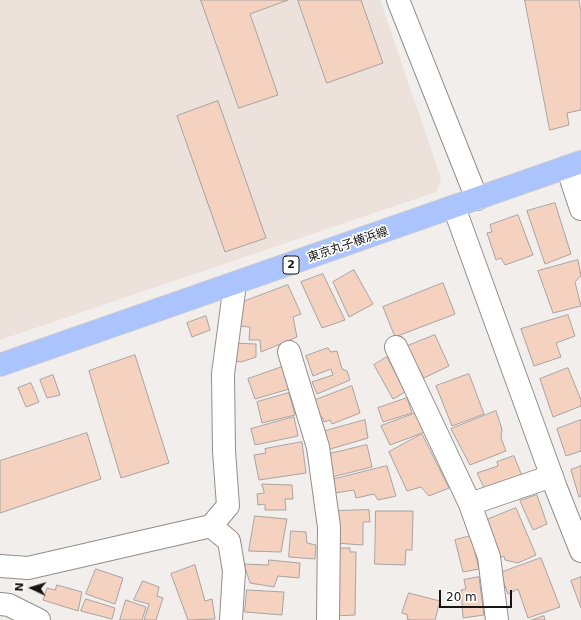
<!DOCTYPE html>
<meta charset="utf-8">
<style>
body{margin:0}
#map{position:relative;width:581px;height:620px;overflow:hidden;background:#f2eeec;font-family:"DejaVu Sans",sans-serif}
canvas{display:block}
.north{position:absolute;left:12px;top:568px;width:40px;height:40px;-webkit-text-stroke:3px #fff;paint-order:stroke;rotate:274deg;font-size:11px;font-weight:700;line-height:16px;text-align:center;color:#161514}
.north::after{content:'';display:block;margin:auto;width:14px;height:18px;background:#161514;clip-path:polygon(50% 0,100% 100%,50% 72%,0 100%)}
.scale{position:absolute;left:439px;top:590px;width:73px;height:18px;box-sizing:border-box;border:2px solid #161514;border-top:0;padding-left:5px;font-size:12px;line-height:14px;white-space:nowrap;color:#161514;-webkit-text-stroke:3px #fff;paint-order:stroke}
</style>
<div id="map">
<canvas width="581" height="620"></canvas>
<div class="north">N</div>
<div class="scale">20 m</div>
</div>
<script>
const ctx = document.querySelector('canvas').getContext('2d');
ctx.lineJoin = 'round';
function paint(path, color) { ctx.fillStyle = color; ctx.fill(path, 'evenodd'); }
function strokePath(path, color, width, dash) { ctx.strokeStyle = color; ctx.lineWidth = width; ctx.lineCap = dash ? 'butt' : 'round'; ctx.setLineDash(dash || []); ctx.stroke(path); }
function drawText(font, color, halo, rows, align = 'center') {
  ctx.font = font + ' "DejaVu Sans","Noto Sans JP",sans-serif'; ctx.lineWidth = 3.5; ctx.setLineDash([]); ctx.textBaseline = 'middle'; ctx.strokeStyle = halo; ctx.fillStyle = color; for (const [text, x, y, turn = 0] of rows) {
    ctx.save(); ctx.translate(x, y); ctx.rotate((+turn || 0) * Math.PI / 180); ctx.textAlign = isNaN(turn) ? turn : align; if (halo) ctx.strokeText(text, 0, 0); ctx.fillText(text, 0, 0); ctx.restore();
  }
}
paint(new Path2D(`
 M0,0h380l61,178 -5,14 -436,148z`), '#ede1dc');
const building = new Path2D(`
 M201,0h87l-38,14 28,81 -39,13z
 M298,0h63l22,63 -56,20z
 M525,0h54l2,12v98l-14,3 2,12 -19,5z
 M218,101l48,137 -41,14 -48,-136z
 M555,203l16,51 -26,10 -18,-53z
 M518,215l15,40 -28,10 -4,-7 -5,2 -9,-27 5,-1 -2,-7z
 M578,260l3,16 -6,6 6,24 -28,7 -15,-42z
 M354,270l19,34 -24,13 -16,-35z
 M323,274l22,46 -23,8 -21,-46z
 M443,283l12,31 -60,23 -12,-30z
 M288,285l13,29 -8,3 4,20 -36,15 -1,-12h-11l1,-13 -12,-1 2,-23z
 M568,315l7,21 -19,7 5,14 -27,9 -13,-37z
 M206,316l4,14 -18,7 -5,-14z
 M435,335l14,31 -25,12 -19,-31z
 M232,343l24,1v13l-15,5 -10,-2z
 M328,348l3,4 6,-1 5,18 5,2 3,9 -33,14 -5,-12 21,-7 -2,-6 -18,7 -7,-20z
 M135,355l34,108 -48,15 -32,-107z
 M387,357l18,35 -12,7 -19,-34z
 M282,367l7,22 -34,10 -7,-20z
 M568,368l13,32v6l-28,11 -13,-38z
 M469,374l15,40 -32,12 -16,-40z
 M53,375l7,20 -13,3 -7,-18z
 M31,383l8,19 -13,5 -8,-19z
 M352,386l8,27 -28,11 -2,-4 -6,2 -2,-5 -4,1 -5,-17z
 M289,393l6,22 -33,8 -5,-21z
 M407,398l5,15 -29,9 -5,-14z
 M496,411l6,18 -1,9 5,13 -36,14 -19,-36z
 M416,413l9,19 -35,13 -9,-19z
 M294,417l4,19 -43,9 -4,-16z
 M365,420l3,18 -41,12 -5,-18z
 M581,420v31l-15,5 -9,-27z
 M87,433l14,46 -101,34v-52z
 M422,434l27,54 -20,8 -8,-9 -14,4 -18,-39z
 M302,442l4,31 -47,7 -5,-25 12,-2 -1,-4z
 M367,445l5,22 -40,10 -7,-22z
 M514,456l8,20 -37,14 -8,-17 21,-7 -1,-4z
 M387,466l9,30 -18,4 -4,-6 -18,4 -2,-8 -19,3 -4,-13z
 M581,466v30l-2,1 -8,-27z
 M262,484l30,1 1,14h-8l1,11h-21v-6l-7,1 -1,-11 7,-1z
 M537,495l10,29 -14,6 -13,-29z
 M516,508l20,47 -18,8 -13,-3 -1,-4 -8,4 -12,-39z
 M369,510l1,12h-7v23l-28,-2v-32z
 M376,511h37l-1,39h-6l-1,15 -30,-1z
 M255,516l32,3 -6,33 -32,-1z
 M291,531l15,1 1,11 9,2 -1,14 -26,-2z
 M471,536l8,33 -16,3 -8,-32z
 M336,548h14v4h6l-1,63 -21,1z
 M541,558l19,49 -32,11 -10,-29 -10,5 -8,-21z
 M269,560l31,3 -1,15 -21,-2 -4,11 -24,-4 -6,-19 24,1z
 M195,565l10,36 7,-2 3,20 -27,1 -17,-46z
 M96,569l27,9 -8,26 -29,-10z
 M479,577l5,38 -21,3 -2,-28 5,-1 -2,-9z
 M581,577v31l-10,-27z
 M143,581l16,6 -2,9 6,2 -7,22h-12l5,-16 -15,-4z
 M57,585l25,7 -4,19 -35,-11 4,-12 8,2z
 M247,590l37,2 -2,23 -37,-3z
 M409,593l31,8 -5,19h-25l-3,-1 1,-4 -6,-2z
 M86,599l29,9 -3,11 -31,-8z
 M126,600l20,7 -4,13h-22z
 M544,616l1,4h-13z`);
paint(building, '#f5d1bf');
strokePath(building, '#a7a3a2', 1);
const minor = new Path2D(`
 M398,0l79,199
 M567,167l14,42
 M454,207l102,281 25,63
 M396,347l74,157 19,53 8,63
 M289,352l29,95 11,80 -1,93
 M470,504l82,-28
 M211,526l18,15 5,30 -3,49
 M0,566l28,2 183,-42 17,-20 -4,-55 -1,-77 12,-90
 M0,604l9,1 30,15`);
const major = new Path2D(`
 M0,365l581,-203`);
strokePath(minor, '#928e8c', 24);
strokePath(major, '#cccccb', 24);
strokePath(minor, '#fff', 22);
strokePath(major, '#abc4fd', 22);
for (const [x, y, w] of [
 [291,265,16]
]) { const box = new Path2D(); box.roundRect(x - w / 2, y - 9, w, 18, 3); ctx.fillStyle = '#fff'; ctx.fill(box); strokePath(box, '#161514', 1); }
drawText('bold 11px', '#161514', null, [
 ["2",291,265]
]);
drawText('12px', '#161514', '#fff', [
 ["東京丸子横浜線",348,245,-19]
]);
</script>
